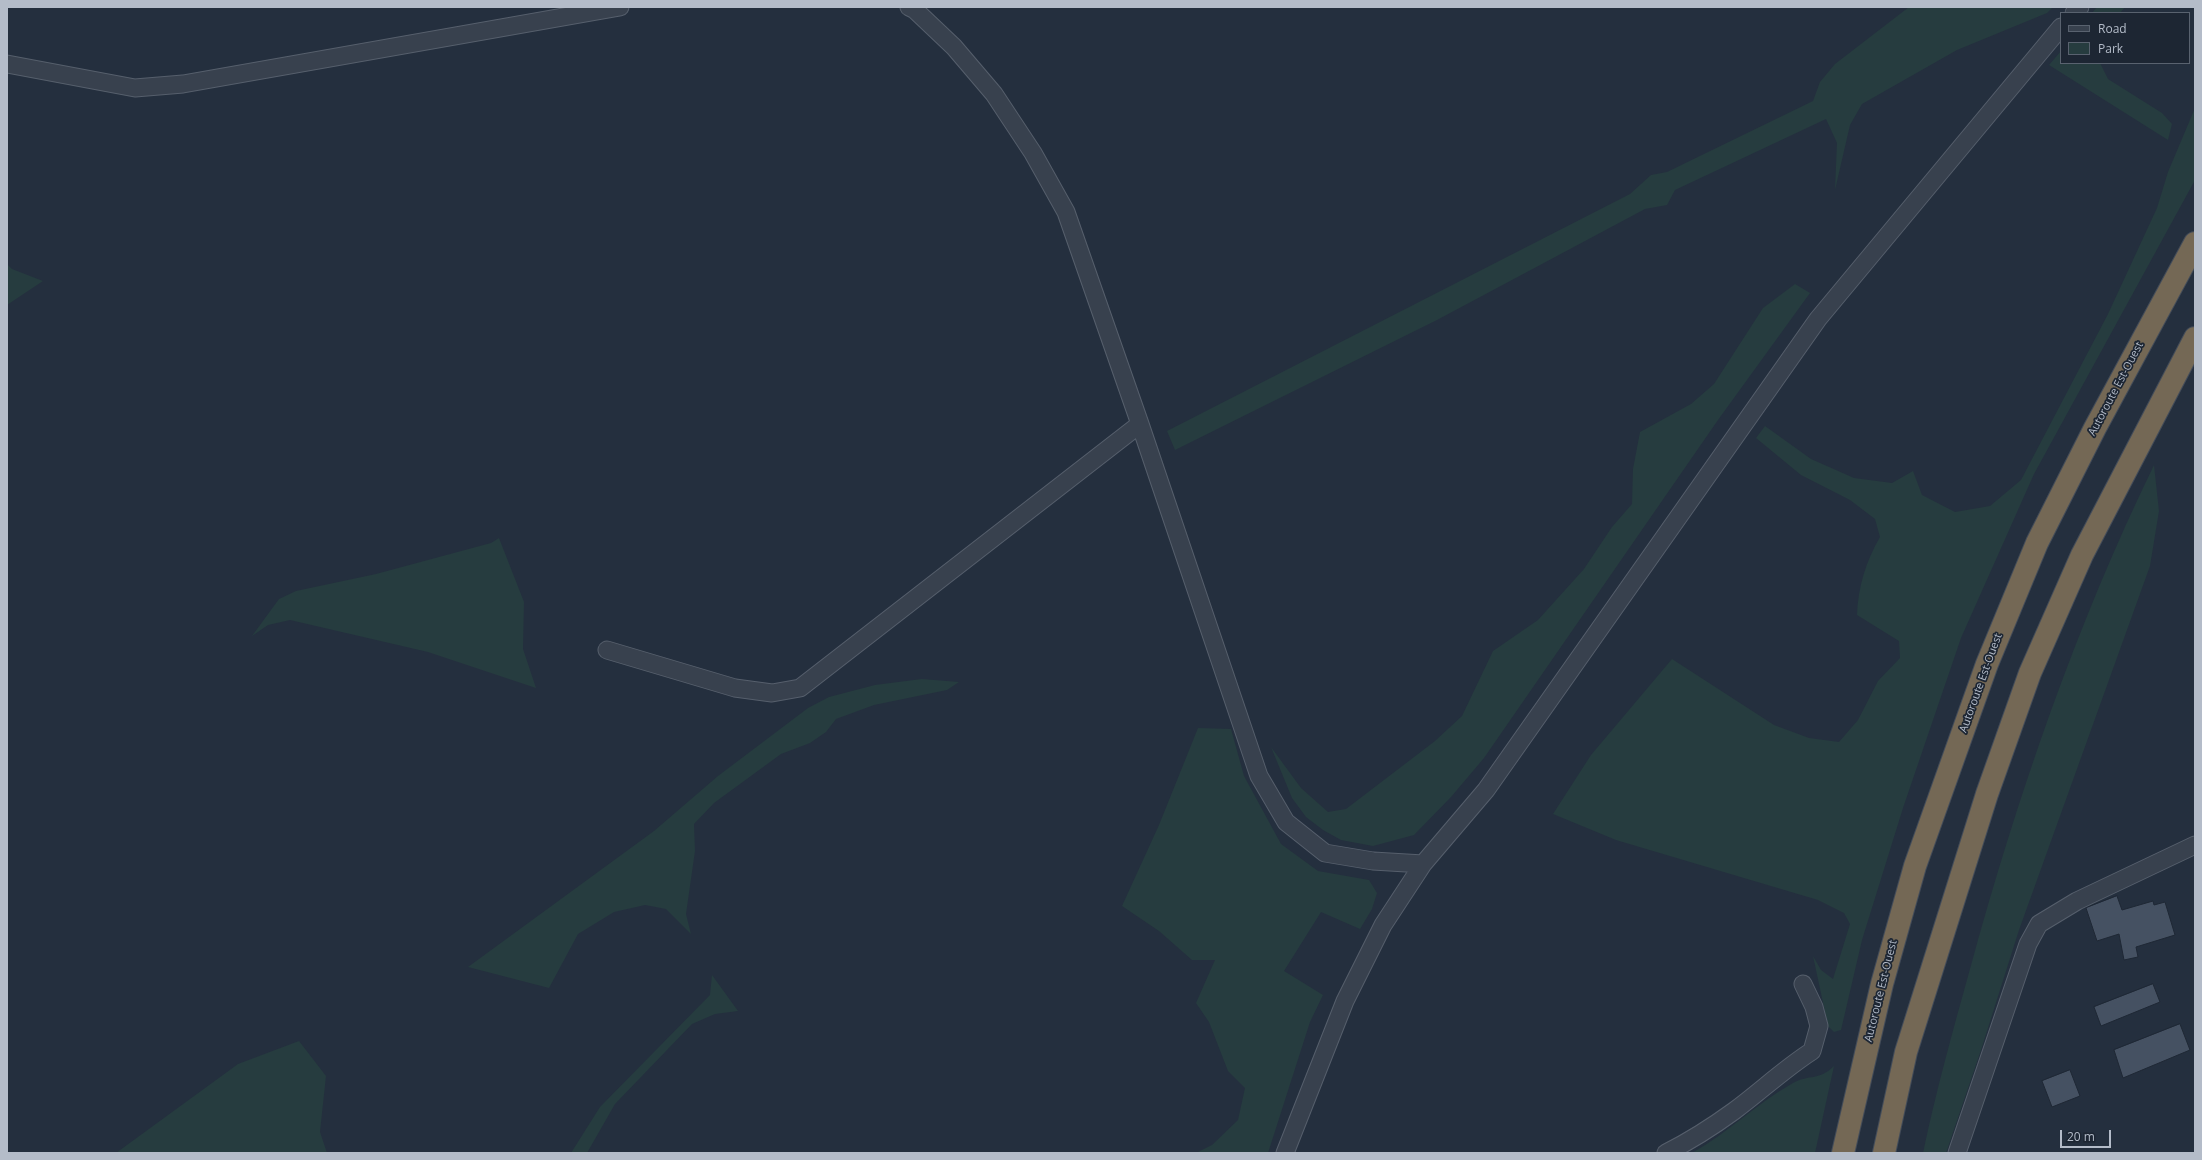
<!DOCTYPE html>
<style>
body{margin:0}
#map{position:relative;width:2202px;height:1160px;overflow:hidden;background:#242f3e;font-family:"Open Sans",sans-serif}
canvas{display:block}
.frame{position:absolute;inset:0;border:8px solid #b4bcc9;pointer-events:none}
.legend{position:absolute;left:2060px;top:12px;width:130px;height:52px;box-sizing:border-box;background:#1d2633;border:1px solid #59626f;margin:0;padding:5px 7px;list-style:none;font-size:12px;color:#b4bcc9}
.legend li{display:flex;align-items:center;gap:8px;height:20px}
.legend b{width:20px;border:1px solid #59626f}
.scale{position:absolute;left:2060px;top:1130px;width:51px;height:18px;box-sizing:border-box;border:2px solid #b4bcc9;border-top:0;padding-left:5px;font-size:12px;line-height:14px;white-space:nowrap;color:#b4bcc9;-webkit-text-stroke:3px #1d2633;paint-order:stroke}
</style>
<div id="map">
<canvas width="2202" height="1160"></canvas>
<div class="frame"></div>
<ul class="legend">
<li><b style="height:5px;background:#38414e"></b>Road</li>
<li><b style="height:11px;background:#263c3f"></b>Park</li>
</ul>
<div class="scale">20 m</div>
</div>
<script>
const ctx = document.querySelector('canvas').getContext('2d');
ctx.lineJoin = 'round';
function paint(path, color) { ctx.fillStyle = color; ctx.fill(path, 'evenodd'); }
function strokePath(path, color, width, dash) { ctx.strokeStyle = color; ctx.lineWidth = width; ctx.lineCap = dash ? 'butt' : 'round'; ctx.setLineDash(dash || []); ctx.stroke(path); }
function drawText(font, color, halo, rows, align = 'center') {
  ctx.font = font + ' "Open Sans",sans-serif'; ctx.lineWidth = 3.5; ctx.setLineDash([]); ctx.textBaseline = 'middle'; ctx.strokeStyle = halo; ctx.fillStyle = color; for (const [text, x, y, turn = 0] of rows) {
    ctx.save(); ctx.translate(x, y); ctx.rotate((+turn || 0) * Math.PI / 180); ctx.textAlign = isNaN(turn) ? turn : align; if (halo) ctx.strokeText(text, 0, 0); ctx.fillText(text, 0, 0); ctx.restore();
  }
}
paint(new Path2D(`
 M1909,7h144l-6,6 -90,37 -95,54 -12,21 -15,65 2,-47 -11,-24 -151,71 -8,15 -22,4 -208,111 -262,130 -8,-19 463,-237 21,-19 16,-3 146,-71 7,-19 15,-18z
 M2097,7h28l-5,6h-28z
 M2061,51v12h39l8,16 54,34 10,11 -4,16 -119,-75z
 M2195,108v72l-161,294 -73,164 -58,170 -41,132 -21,90 -7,2 -6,-6 -15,-70 8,14 12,9 17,-55 -6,-11 -26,-13 -202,-60 -63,-26 38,-59 81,-96 102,66 35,13 30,4 19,-22 20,-39 22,-23 -1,-17 -42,-26c1,-28 9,-54 23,-78l-5,-18 -25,-19 -49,-25 -45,-37 9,-12 46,33 43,19 38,5 21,-12 9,24 33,17 35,-6 31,-26 87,-166 49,-106 11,-36z
 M7,264l5,5 31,12 -36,24z
 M1795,284l15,9 -92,127 -234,338 -33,39 -37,38 -41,11 -32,-6 -18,-10 -17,-13 -14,-19 -21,-51 30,41 27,24 18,-3 89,-68 27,-25 31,-65 45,-31 46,-51 28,-42 20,-23 1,-35 7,-37 51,-28 23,-20 49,-76z
 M2154,465l5,46 -9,55 -131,364 -38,120 -35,103h-23c13,-62 30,-123 47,-184 47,-172 106,-344 184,-504z
 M499,538l25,64 -1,47 13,39 -108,-36 -138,-32 -22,5 -16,11 27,-37 17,-8 80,-17 115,-31z
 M922,679l37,3 -12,8 -73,15 -38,14 -10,13 -16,11 -29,11 -67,49 -20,21 1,27 -9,63 5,20 -25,-25 -21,-4 -31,7 -36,22 -29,54 -81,-21 186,-136 64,-55 90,-68 21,-11 46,-12z
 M1198,728l33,1 13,47 37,68 37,27 51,9 8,13 -5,16 -12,20 -39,-17 -37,59 39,24 -13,27 -42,131h-72l16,-8 26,-25 7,-32 -17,-17 -19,-49 -13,-19 19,-43h-23l-33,-29 -37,-25 37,-81z
 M712,975l26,36 -23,3 -23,10 -77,80 -28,49h-16l29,-46 110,-112z
 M299,1041l27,35 -6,56 7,21h-211l122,-89z
 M1834,1066l-19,87h-123c36,-20 65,-50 101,-70 17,-9 26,-2 41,-17z`), '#263c3f');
const building = new Path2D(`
 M2117,896l5,14 31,-9 1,4 11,-3 10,33 -39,12 2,10 -14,3 -5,-26 -22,7 -11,-33z
 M2153,984l7,18 -59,24 -7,-19z
 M2180,1024l10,26 -67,28 -9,-28z
 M2070,1070l10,26 -28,11 -10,-26z`);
paint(building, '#455162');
strokePath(building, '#1f2835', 1);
const minor = new Path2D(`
 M909,7l6,3 39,37 40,47 39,59 33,59 74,212 119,352 27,46 39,31 48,8 50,3
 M2074,13l6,-6
 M7,64l128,24 48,-4 437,-77
 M607,650l128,38 37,5 28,-5 340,-264
 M1285,1153l60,-152 38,-76 40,-61 63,-74 332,-471 243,-292
 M1666,1153c24,-12 46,-26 68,-42 27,-20 50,-42 78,-60l7,-25 -5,-19 -11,-23
 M1957,1153l71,-209 11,-20 38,-23 118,-56`);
const highway = new Path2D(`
 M1843,1153l39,-169 33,-118 72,-202 50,-121 58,-115 100,-185
 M1884,1153l22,-101 81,-258 43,-121 52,-118 113,-217`);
strokePath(minor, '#565f6c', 19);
strokePath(highway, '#434c59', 24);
strokePath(minor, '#38414e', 17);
strokePath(highway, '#746855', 22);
drawText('11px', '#b4bcc9', '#1d2633', [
 ["Autoroute Est-Ouest",2116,389,-62],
 ["Autoroute Est-Ouest",1981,683,-70],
 ["Autoroute Est-Ouest",1881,991,-76]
]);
</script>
